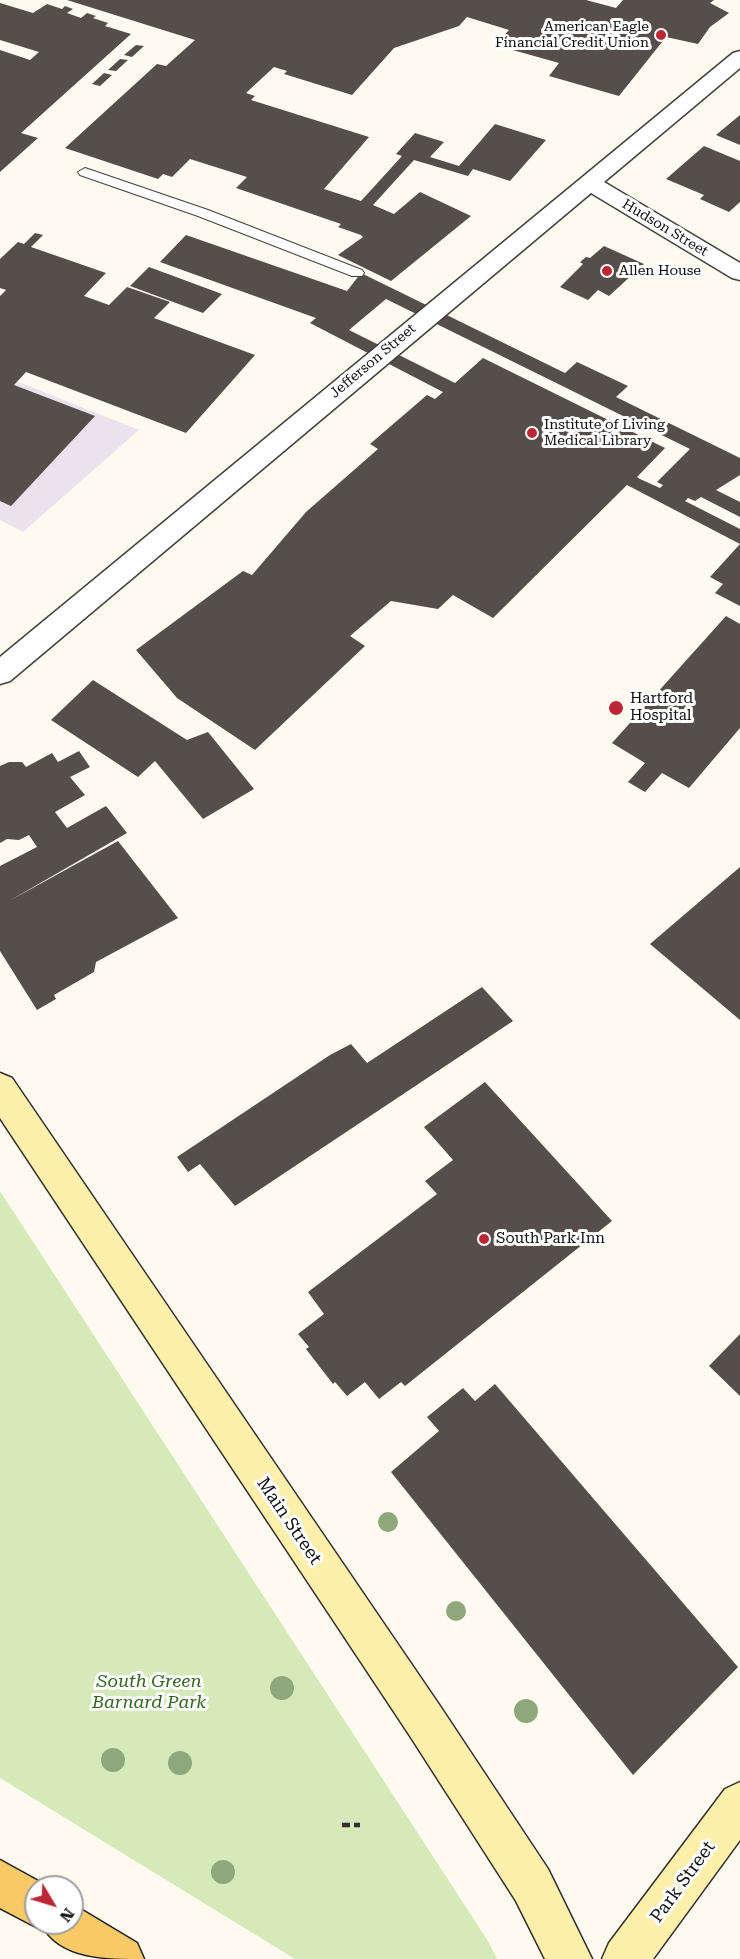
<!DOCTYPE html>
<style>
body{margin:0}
#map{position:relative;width:740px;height:1959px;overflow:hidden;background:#fffaef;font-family:"Roboto Serif",serif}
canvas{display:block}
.north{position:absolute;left:24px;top:1875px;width:60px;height:60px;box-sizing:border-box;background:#fff;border:2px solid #9f9f9f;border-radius:50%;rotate:128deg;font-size:16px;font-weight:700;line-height:24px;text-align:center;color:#0e0e0e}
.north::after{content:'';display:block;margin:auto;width:21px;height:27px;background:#bc2738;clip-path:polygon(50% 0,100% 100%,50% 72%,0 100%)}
</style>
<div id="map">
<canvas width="740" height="1959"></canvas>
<div class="north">N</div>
</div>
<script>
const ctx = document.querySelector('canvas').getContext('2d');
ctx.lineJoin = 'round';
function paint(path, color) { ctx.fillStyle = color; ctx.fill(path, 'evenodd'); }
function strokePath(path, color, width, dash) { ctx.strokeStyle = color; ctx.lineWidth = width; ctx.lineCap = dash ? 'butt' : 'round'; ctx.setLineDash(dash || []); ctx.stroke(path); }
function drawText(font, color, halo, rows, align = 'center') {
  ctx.font = font + ' "Roboto Serif",serif'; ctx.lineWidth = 6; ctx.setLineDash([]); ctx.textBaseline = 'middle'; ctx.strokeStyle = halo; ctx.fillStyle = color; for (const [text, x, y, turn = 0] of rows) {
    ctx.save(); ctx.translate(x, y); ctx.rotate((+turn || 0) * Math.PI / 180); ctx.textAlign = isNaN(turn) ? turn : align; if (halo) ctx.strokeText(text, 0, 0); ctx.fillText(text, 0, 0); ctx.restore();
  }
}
paint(new Path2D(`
 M11,379l128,51 -116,102 -23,-12v-129z`), '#eae2ec');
paint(new Path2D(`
 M0,1191l488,750 9,18h-202l-295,-181z`), '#d5e9b9');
paint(new Path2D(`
 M67,0h519l30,8 7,-8h91l-4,3 19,10 -19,14 -12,17 -32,-7 -47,59 -70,-20 10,-13 -64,-18 14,-15 -42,-13 -8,9 -65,22 -42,47 -68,-21 3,-3 -13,-4 -28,26 9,3 -4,4 118,37 -45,52 37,12 41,-45 -6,-2 19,-21 29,9 -14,15 29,9 36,-42 51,16 -36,41 -37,-12 -5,7 -54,-16 -41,45 21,9 26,-22 51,24 -80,65 -53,-26 25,-18 -2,-2 -23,-8 3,-3 -105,-36 11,-11 -57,-18 -18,18 -9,-3 -5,5 -93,-31 92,-84 9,2 29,-26z
 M0,3l33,10 14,-9 15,5 3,-3 8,3 -6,4 14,5 6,-5 9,3 -3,2 15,5 -3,3 26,8 -110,99 17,5 -38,34v-122l30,10 9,-8 -39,-12z
 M136,45l8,1 -12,11 -8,-2z
 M120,59l8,1 -12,11 -8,-1z
 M104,73l8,2 -12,11 -8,-2z
 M740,115v30l-24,-10z
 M704,146l36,15v41l-11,10 -29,-13 4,-4 -38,-16z
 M35,233l8,2 -12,12 75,26 -22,23 25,9 18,-18 43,15 -16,16 101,37 -69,78 -160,-61 -12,13 81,31 -84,90 -11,-5v-205l6,-6 -6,-2v-29l18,-17 6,2z
 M186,235l161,56 14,-18 204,100 12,-11 51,24 -12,11 124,61v17l-24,15 24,12v15l-39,-20 -6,4 -7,-3 -3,3 55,28v15l-113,-59 -134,133 -40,-23 -15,14 -47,-8 -41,35 15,10 -110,104 -78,-52 -41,-48 107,-79 9,4 54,-63 72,-63 -8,-5 57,-49 8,4 8,-7 -133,-69 6,-5 -156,-56zM386,299l304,150 -33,33 6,3 -3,3 -20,-9 -3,-2 28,-29 -182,-90 -28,25 -106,-53z
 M604,246l40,18 -35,32 -11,-6 -10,10 -28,-13 23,-23 -3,-2 6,-5 4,1z
 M149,267l73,27 -19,19 -73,-27z
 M740,544v62l-25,-13 8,-9 -13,-7z
 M726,616l14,8v104l-51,60 -27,-15 -17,19 -17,-10 17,-19 -33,-20z
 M93,680l94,60 21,-8 46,57 -51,30 -48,-58 -17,16 -87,-57z
 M79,751l11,16 -20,10 15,18 -30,17 12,16 39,-22 21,27 -118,68 109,-60 60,77 -82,44 -2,10 -40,23 2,4 -19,11 -37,-59v-85l37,-19 -8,-12 -10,5 -12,-1 -7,4v-77l9,-4h13l4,5 26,-14 6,9z
 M740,867v153l-90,-76z
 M482,987l31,34 -278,185 -35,-42 -12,8 -11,-15 153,-102 21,-11 16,19z
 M485,1082l127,139 -207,165 -4,-4 -22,17 -14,-17 -18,14 -12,-14 -2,2 -27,-35 3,-2 -11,-13 26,-20 -16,-22 129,-98 -12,-13 28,-21 -29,-33z
 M740,1334v62l-31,-30z
 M495,1384l243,283 -105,108 -242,-303 48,-41 -12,-14 36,-29 12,13z`), '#564e4a');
const service = new Path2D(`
 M85,168l123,42 154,60 2,3 -2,3h-10l-154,-60 -118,-41 -2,-3z`);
const tertiary = new Path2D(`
 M740,51v17l-136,114 136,81v17l-8,-2 -141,-85 -581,488 -10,3v-27l733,-604z`);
const secondary = new Path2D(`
 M0,1073l12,5 428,628 108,163 44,90h-47l-29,-58 -106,-165 -410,-618z
 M740,1782v58l-87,119h-51l7,-16 116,-154z`);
const primary = new Path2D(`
 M0,1860l49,27h-13v36h36v-19l65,39 7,16c-38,0 -84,0 -102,-34l-6,2 -36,-19z`);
strokePath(service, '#414141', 2);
strokePath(tertiary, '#414141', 3);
strokePath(secondary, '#303030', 3);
strokePath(primary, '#1f1f1f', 3);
strokePath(new Path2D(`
 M342,1825h18`), '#303030', 4.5, [8, 4]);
paint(service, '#fff');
paint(tertiary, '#fff');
paint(secondary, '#feefaa');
paint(primary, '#f7ca67');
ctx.fillStyle = '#8ea87c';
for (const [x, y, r] of [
 [388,1522,10],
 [456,1611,10],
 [282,1688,12],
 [526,1711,12],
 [113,1760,12],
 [180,1763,12],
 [223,1872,12]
]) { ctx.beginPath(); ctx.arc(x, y, r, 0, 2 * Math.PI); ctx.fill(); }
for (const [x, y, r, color] of [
 [661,35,6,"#bc2738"],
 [607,271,6,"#bc2738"],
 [532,433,6,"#bc2738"],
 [616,708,8,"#bc2738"],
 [484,1239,6,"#bc2738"]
]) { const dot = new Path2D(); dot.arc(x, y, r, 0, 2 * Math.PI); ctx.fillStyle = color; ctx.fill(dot); strokePath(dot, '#fff', 2); }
drawText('14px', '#0e0e0e', '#fff', [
 ["American Eagle",649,27,"right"],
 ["Financial Credit Union",649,43,"right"],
 ["Allen House",619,271],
 ["Institute of Living",544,425],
 ["Medical Library",544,441]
], 'left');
drawText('14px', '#0e0e0e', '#fff', [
 ["Hudson Street",665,228,31],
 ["Jefferson Street",373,361,-40]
]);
drawText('15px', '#0e0e0e', '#fff', [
 ["Hartford",630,699],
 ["Hospital",630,716],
 ["South Park Inn",496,1239]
], 'left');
drawText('18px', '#0e0e0e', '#fff', [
 ["Main Street",289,1521,56],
 ["Park Street",683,1882,-54]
]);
drawText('italic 18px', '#32651e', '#fff', [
 ["South Green",149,1682],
 ["Barnard Park",149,1703]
]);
</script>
